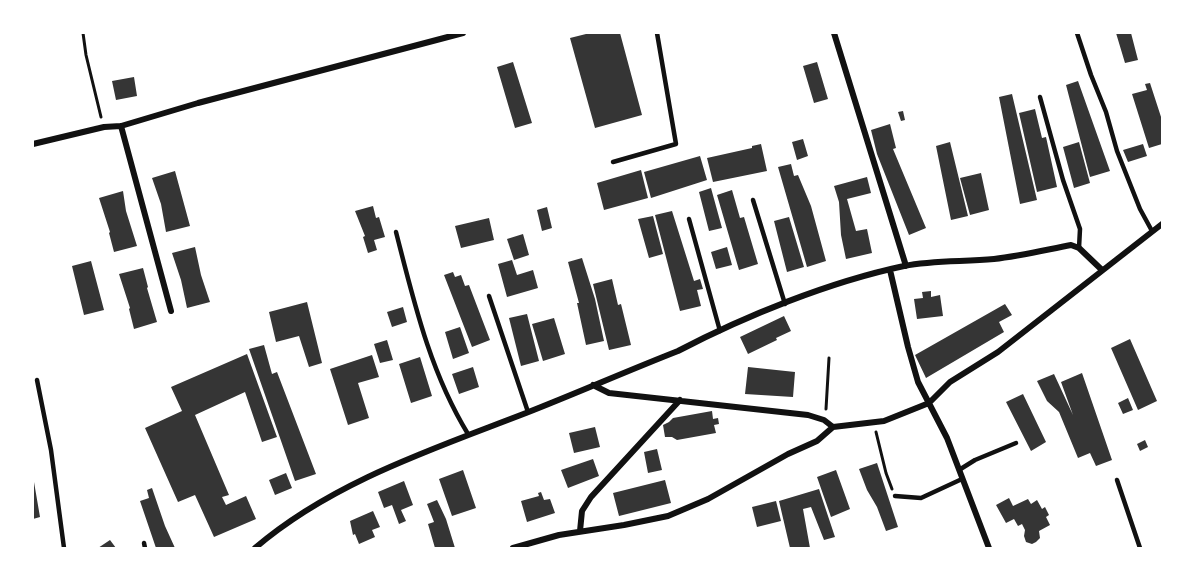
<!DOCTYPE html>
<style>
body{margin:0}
#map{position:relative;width:1195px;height:581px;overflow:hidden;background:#fff;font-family:"DejaVu Sans",sans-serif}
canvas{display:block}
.frame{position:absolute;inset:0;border:34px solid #fff;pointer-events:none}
</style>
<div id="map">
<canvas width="1195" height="581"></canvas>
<div class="frame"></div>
</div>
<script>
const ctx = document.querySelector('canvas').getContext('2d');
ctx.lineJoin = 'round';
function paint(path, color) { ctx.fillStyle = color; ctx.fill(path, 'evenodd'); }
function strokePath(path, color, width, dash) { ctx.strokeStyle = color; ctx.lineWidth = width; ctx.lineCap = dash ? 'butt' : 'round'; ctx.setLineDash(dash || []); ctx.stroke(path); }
paint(new Path2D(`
 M590,33h30l22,82 -47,13 -25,-90z
 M1116,33h15l7,27 -13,3z
 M513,62l19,61 -17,5 -18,-61z
 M817,62l11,37 -14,4 -11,-37z
 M134,77l3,19 -21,4 -4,-19z
 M1078,81l32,90 -20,6 -24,-92z
 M1150,83l12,37v24l-13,4 -17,-54 15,-4 -2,-6z
 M1012,94l25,106 -17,4 -21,-107z
 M1035,109l7,29 4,-1 11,50 -20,5 -18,-79z
 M903,111l2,9 -4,1 -3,-9z
 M890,124l6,24 -3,1 33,79 -17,7 -32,-81 -6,-24z
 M803,139l5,17 -11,4 -5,-18z
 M950,142l18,74 -17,4 -15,-74z
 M1079,142l11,41 -16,5 -11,-41z
 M761,144l6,27 -54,11 -6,-24 45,-10v-2z
 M1143,144l4,12 -19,6 -5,-12z
 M700,156l7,24 -56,18 -7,-26z
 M791,164l3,12 4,-1 13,31 15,55 -19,6 -29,-100z
 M641,170l7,28 -44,12 -7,-27z
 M175,171l15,55 -24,6 -5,-28 -9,-26z
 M981,173l8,37 -19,5 -10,-37z
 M867,177l4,16 -24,6 9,32 11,-2 5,24 -26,6 -5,-24 -2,-33 -5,-16z
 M711,188l11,40 -13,3 -10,-39z
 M732,190l8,28 4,-1 14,47 -19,6 -22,-75z
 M123,191l3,20 11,35 -23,6 -5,-19 1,-1 -11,-34z
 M373,206l3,12 3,-1 6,20 -11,3 3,10 -9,3 -5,-16 2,-1 -10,-25z
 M547,207l5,21 -10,3 -5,-21z
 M672,211l22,70 6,-2 3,10 -6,1 4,16 -21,5 -25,-96z
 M653,216l10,38 -14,4 -11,-39z
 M789,217l15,50 -17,5 -13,-51z
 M489,218l5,22 -33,8 -6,-22z
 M523,234l6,21 -15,5 -7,-21z
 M195,247l6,28 9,27 -23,6 -6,-28 -9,-27z
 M727,247l5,18 -16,4 -5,-17z
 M582,258l13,41 9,42 -18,4 -9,-42h2l-11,-41z
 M512,260l5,15 16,-5 5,18 -31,9 -9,-33z
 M91,261l13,49 -20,5 -12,-49z
 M143,268l5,19 -1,1 10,34 -23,7 -5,-20 1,-1 -11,-34z
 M453,272l2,5 6,-2 4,11 4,-1 21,55 -18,7 -28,-72z
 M612,279l6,26 3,-1 10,41 -22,5 -16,-66z
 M931,291v6l9,-2 3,21 -26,3 -3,-20 9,-1 -1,-6z
 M307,302l15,61 -13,4 -10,-31 -23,6 -7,-30z
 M1005,304l7,11 -13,7 5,10 -78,46 -11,-23z
 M403,307l4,15 -15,5 -5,-15z
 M527,314l12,47 -18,5 -12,-48z
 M784,316l7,15 -15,7 1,2 -29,14 -8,-17z
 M554,318l11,36 -22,7 -11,-37z
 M460,327l9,26 -16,6 -8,-27z
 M1130,339l27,62 -19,9 -27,-62z
 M387,340l6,20 -13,3 -6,-19z
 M264,345l8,29 5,-2 39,102 -21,7 -46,-132z
 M247,354l30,83 -15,5 -17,-50 -50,23 34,80 -7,2 4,8 20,-9 10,23 -42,18 -19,-42 -17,7 -33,-74 37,-17 -11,-24z
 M372,355l7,22 -21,6 11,35 -21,7 -18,-56z
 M420,357l12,39 -21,7 -12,-39z
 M473,367l6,20 -20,7 -7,-20z
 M748,367l47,5 -2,25 -48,-3z
 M1082,373l30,87 -16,6 -6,-13 -12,5 -19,-46 -12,-11 -10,-20 17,-7 19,41 -12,-33z
 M1023,394l23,48 -15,9 -25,-49z
 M1128,398l5,12 -10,4 -5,-11z
 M712,411l1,8 5,-1 1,6 -5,1 2,8 -39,7 -5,-3h-7l-2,-12 6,-3 4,-4z
 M595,427l5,20 -26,6 -5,-20z
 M1145,440l3,7 -8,4 -3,-7z
 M657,449l5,21 -14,3 -4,-21z
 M593,459l6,17 -31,12 -7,-18z
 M877,463l21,64 -12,4 -9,-24 -10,-17 -8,-21z
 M463,470l13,38 -24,8 -13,-37z
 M836,470l14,39 -19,8 -14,-40z
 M286,473l6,15 -17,7 -6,-15z
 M665,480l6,23 -52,13 -6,-23z
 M404,481l9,24 -12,5 5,11 -7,3 -7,-19 -8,3 -6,-16z
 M34,482l6,35 -7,2v-36z
 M152,488l13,38 10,22h-19l-16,-47 9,-3 -2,-8z
 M819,489l16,48 -11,3 -13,-33 -8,2 7,39h-20l-11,-47z
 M541,492l3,8 6,-1 5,14 -28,9 -6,-21 18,-5 -1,-3z
 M1009,498l4,8 15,-7 3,5 6,-4 5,9 3,-2 4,8 -3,2 4,8 -11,6 1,7 -4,4 -4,2 -6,-2 -2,-6 1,-6 -3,-6 -4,2 -4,-7 -8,4 -10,-18z
 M437,500l9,19 9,29h-20l-7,-24 6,-2 -7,-18z
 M776,501l5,20 -24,6 -5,-20z
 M373,511l7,16 -8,3 3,7 -16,7 -4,-10 -2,1 -3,-14z
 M110,540l6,8h-18z`), '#353535');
strokePath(new Path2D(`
 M83,33l3,22 15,62
 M826,409l3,-51
 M876,432l10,41 6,16`), '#111', 3);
strokePath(new Path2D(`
 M1077,33l14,42 15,37 11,39 23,58 12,22
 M1040,97l23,83 17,49 -1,19
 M613,162l63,-18 -19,-111
 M753,200l32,104
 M689,219l31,112
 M396,232c18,70 34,140 72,202
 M489,296l39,116
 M37,380l14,70 13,98
 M959,470l16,-10 41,-17
 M1117,480l23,68
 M895,496l26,2 41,-19
 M144,543l1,5`), '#111', 4.5);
strokePath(new Path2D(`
 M834,33l72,233
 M121,126l50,185
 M33,144l71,-17 17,-1 77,-23 265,-70
 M890,270l18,77 10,35 29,56 42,110
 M593,385l16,8 199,22 16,5 9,7
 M580,531l2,-20 9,-14 89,-97
 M255,548c77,-66 178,-99 271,-135 51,-20 101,-42 152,-62 67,-35 151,-69 226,-85 30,-6 60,-4 90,-7 26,-3 51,-9 77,-14l8,3 23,22
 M513,548l46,-13 65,-10 44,-9 40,-17 80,-45 29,-13 16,-14 51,-6 45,-18 21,-21 48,-30 164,-128`), '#111', 6);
</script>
